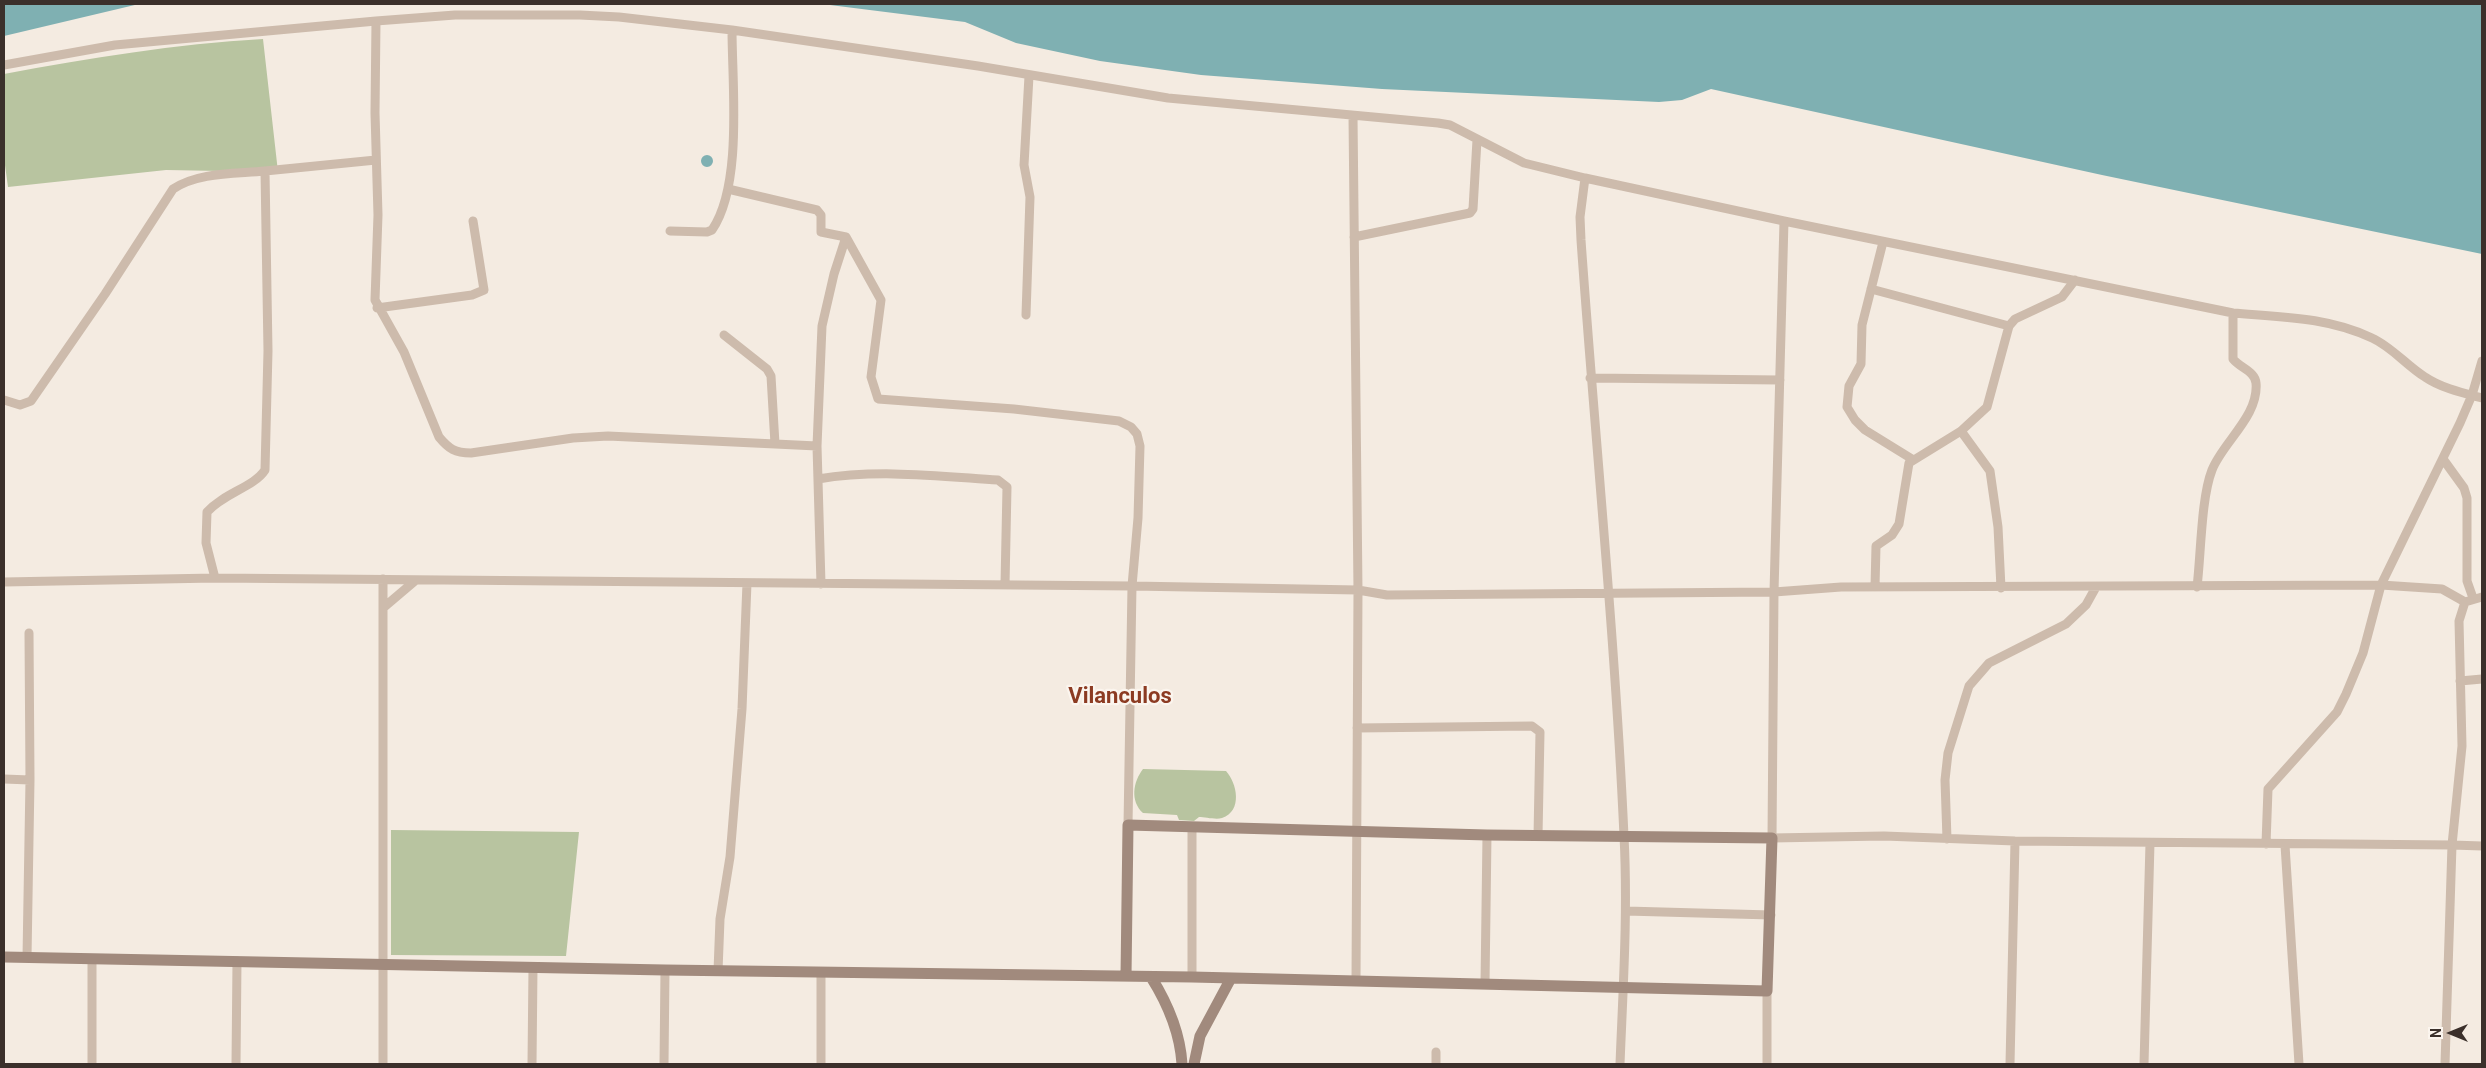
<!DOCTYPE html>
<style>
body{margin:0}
#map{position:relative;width:2486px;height:1068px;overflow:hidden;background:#f4ebe1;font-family:Roboto,sans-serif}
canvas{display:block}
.frame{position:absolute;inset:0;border:5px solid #3b302b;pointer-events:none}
.north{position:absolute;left:2426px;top:1008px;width:50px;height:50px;-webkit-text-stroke:4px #fbf5ee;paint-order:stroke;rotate:270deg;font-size:14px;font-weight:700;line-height:20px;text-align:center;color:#3b302b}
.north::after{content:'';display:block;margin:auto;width:18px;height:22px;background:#3b302b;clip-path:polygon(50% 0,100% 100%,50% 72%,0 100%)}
</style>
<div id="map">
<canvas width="2486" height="1068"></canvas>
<div class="frame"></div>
<div class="north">N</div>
</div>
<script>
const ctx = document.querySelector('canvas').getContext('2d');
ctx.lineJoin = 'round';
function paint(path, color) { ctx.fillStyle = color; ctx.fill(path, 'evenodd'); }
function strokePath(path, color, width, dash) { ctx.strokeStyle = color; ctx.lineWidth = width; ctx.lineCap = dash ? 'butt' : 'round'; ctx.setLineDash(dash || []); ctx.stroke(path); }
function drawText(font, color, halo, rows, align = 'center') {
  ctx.font = font + ' Roboto,sans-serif'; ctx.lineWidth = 4.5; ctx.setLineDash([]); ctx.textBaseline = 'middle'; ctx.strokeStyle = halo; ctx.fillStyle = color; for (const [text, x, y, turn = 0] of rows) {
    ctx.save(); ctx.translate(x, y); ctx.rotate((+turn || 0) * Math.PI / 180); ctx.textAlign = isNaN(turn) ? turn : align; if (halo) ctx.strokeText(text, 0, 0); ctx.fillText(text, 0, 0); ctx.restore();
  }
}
paint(new Path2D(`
 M263,39l15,133 -112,-2 -158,17 -4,-29v-84c86,-16 171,-30 259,-35z
 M1143,769l83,2c11,12 17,40 -4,47 -6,2 -17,-1 -23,-1l-5,4 -15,-1 -2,-5 -34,-2c-13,-12 -10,-31 0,-44z
 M391,830l188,2 -13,124 -175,-1z`), '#b8c4a0');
paint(new Path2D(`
 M4,4h135l-135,32z
 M822,4h1660v250l-380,-79 -391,-86 -29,11 -23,2 -277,-13 -181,-14 -101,-14 -84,-18 -51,-21z
 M701 161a6 6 0 1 1 12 0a6 6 0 1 1-12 0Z`), '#7fb0b2');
strokePath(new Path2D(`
 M376,21l-1,92 3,102 -3,85 29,52 35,85c10,12 16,16 32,16l102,-15 35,-2 209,10
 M4,65l111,-20 261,-24 79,-6h125l39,2 113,13 246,36 190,32 270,25 12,2 74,38 61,15 199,43 449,92c48,4 95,4 139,25 20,9 35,28 53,39 16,11 38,16 57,21
 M1353,116l5,474 -2,391
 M1585,178l-5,39 1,23c14,198 34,397 43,596 4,76 -1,152 -4,228
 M728,189l89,21 4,5v17l25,5 35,63 -10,77 7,22 136,10 105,12 12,6 6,7 3,12 -2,72 -6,68 -4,239
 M1784,221l-10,371 -2,246 112,-2 131,5 437,4 10,-99 -3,-125 6,-19 17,-5
 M670,231l37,1 5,-2c31,-45 20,-146 20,-200
 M1354,237l116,-24 3,-4 4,-69
 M1883,242l-21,83 -1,39 -12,22 -2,21 8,13 10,10 47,29
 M1871,289l138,37
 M377,308l95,-13 12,-5 -11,-69
 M1026,315l4,-118 -6,-32 5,-89
 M724,335l43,34 4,7 4,68
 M1590,378l190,2
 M4,400l16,5 11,-4 74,-107 68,-105c25,-17 62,-15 92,-18
 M1961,431l29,40 8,56 3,61
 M2443,459l21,29 3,10v83l6,17
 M818,479c60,-10 119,-3 180,1l9,7 -2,98
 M215,578l-9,-35 1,-31c17,-19 47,-25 58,-42l3,-119 -3,-180 111,-11
 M383,579v485
 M4,582l211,-4 917,8 226,4 29,5 387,-3 67,-5 540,-2 61,4 23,13
 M821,584l-4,-138 5,-120 12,-52 12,-37
 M1875,587l1,-41 16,-11 7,-11 10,-61 52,-32 26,-24 22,-81 6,-7 47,-22 13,-17
 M2197,587c4,-32 4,-89 15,-117 11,-28 47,-54 44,-87 -1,-12 -16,-15 -23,-24v-46
 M383,608l33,-28
 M2460,681l22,-2
 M1357,728l175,-2 8,6 -2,104
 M4,779l26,1
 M1947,839l-2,-59 3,-27 21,-67 20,-23 77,-39 20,-19 10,-18
 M2266,844l2,-55 69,-77 9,-18 17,-41 18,-68 79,-162 12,-28 10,-34
 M2285,845l14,219
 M1626,911l145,4
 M27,957l3,-177 -1,-147
 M718,971l2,-52 10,-62 12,-148 5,-126
 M1192,977v-149
 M1485,984l2,-149
 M1767,991v73
 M1436,1052v12
 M92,1064v-105
 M236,1064l1,-103
 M532,1064l1,-97
 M664,1064l1,-94
 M821,1064v-91
 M2010,1064l5,-223
 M2144,1064l6,-221
 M2445,1064l7,-219 30,1`), '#cdbbac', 9);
strokePath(new Path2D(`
 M4,957l661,13 527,7 575,14 5,-153 -285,-3 -359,-10 -2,151
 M1151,977c17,27 29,55 31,87
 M1194,1064l6,-28 30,-56`), '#a18a7d', 11);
drawText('bold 22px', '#8c3b22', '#fbf5ee', [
 ["Vilanculos",1120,697]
]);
</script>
